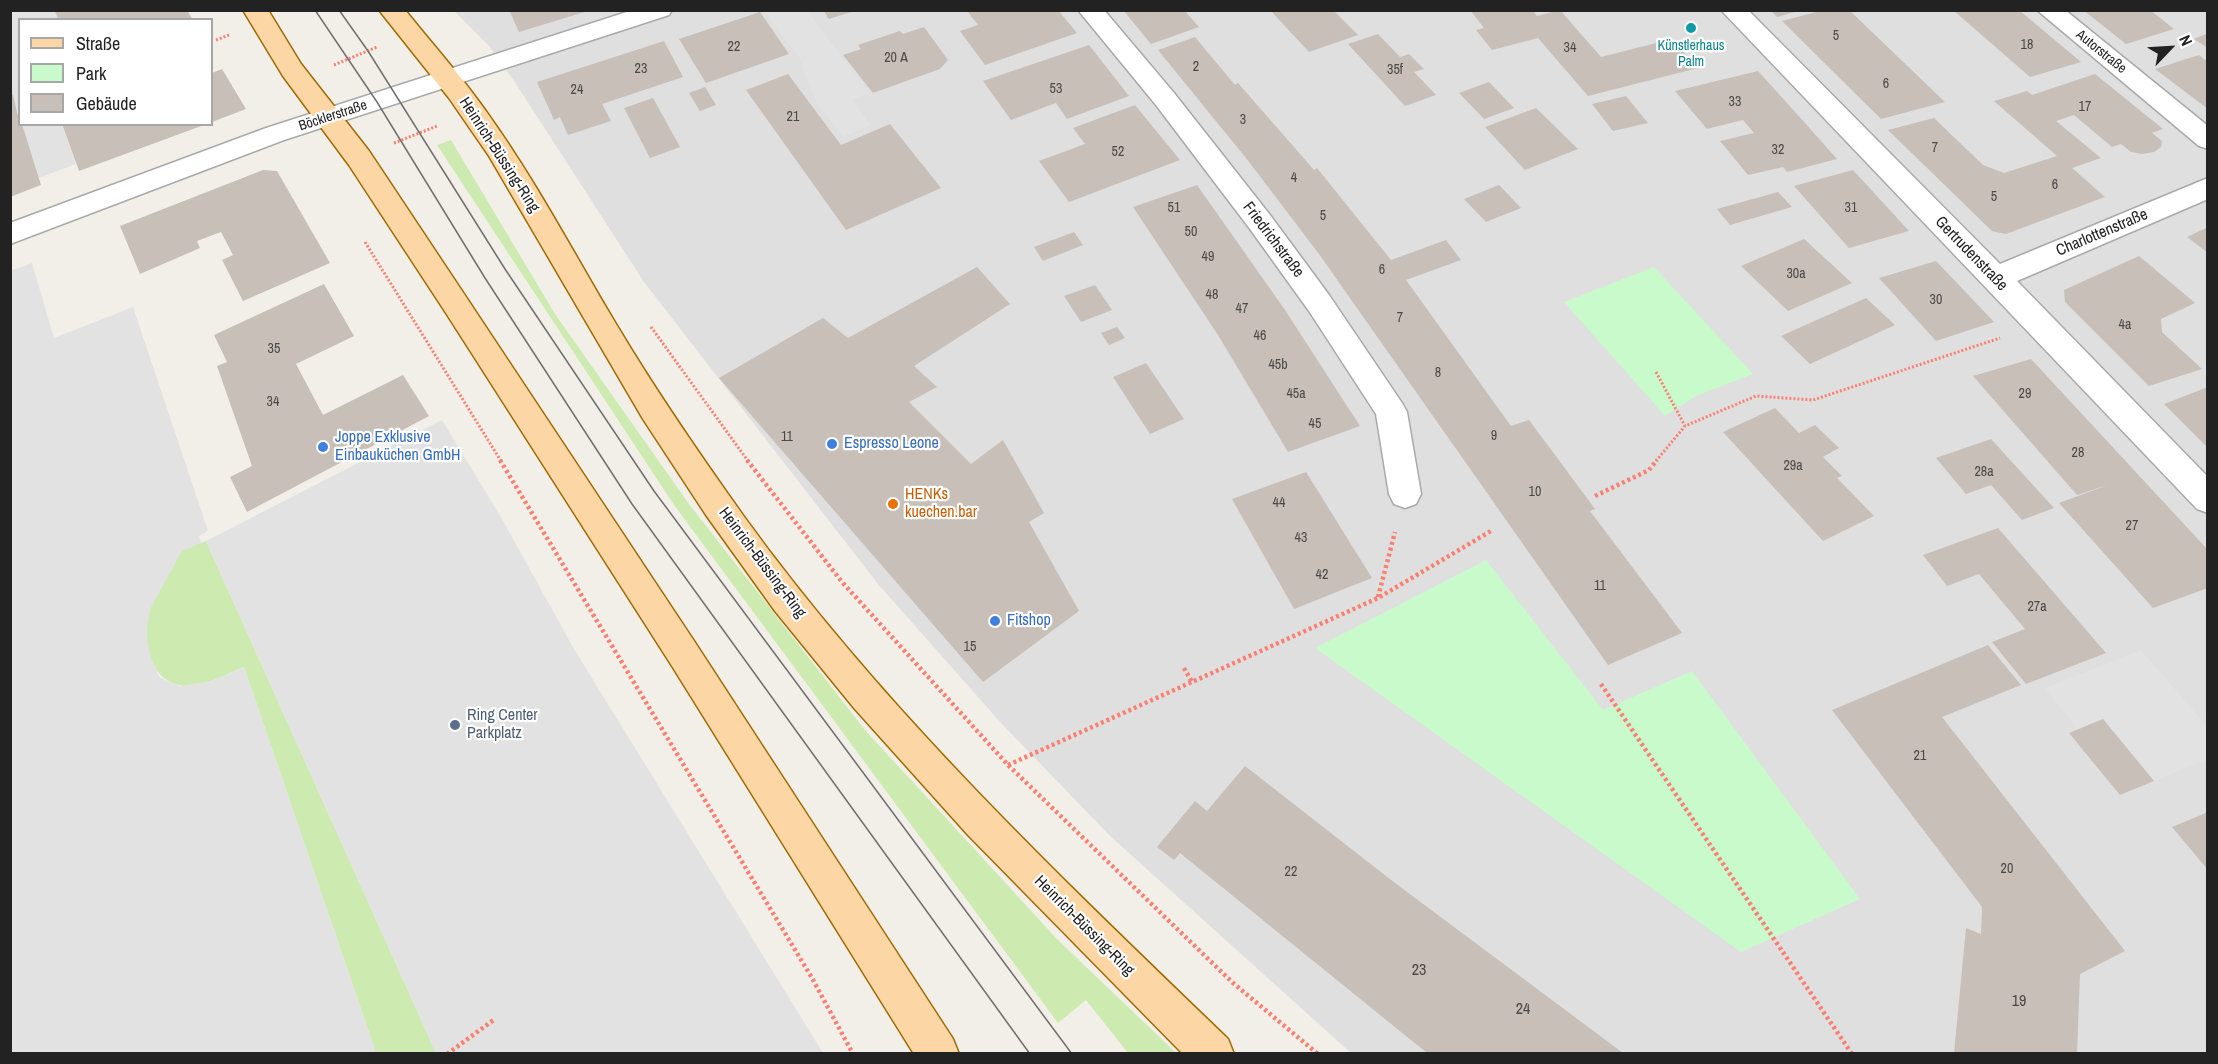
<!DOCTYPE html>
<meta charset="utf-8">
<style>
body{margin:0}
#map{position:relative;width:2218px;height:1064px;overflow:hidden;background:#f2efe9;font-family:"Archivo Narrow",sans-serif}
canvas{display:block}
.frame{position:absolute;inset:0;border:12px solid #222;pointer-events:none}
.legend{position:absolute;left:18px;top:18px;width:195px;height:108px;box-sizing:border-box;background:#fff;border:2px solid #a7a7a7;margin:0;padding:8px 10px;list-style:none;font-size:18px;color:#222}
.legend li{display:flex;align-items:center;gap:12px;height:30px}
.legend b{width:30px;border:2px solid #a7a7a7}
.north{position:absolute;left:2140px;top:18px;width:60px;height:60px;-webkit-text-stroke:4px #fff;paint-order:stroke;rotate:65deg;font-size:16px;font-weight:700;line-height:24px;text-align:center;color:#222}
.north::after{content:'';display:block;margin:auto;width:21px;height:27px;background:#222;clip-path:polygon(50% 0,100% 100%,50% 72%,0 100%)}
</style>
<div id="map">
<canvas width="2218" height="1064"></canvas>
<div class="frame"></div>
<ul class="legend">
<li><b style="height:8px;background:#fcd6a4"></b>Straße</li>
<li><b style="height:16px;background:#c8facc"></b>Park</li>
<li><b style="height:16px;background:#c7bfb8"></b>Gebäude</li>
</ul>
<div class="north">N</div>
</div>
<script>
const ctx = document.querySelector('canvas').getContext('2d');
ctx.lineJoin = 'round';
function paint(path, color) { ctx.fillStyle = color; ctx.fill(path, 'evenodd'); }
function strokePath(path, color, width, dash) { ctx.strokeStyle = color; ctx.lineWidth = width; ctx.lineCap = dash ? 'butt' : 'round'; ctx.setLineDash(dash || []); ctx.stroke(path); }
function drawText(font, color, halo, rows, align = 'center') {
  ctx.font = font + ' "Archivo Narrow",sans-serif'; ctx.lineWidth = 4.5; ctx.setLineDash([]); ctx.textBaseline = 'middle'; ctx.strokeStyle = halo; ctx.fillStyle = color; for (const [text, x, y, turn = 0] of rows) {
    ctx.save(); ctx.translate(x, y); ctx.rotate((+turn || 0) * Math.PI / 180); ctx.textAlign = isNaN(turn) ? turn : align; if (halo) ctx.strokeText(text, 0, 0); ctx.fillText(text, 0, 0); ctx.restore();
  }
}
paint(new Path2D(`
 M454,11h1753v1042h-856l-242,-218 -108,-112 -123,-139 -234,-302 -130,-201 -25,-35z`), '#e0dfdf');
paint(new Path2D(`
 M451,140l104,174 134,190 176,226 192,209 119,114h-48l-42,-53 -28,23 -384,-518 -237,-360z
 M206,541l230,512h-60l-132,-386c-18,7 -45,23 -65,18 -31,-6 -38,-50 -29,-76 4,-11 24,-48 31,-57 5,-6 18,-8 25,-11z`), '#cdebb0');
paint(new Path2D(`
 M1654,267l99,107 -57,22 -31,20 -101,-114z
 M1486,560l117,150 89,-39 168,228 -119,53 -426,-304z`), '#c8facc');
paint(new Path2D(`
 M19,11h35l5,8 -39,1 -1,97 -6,-21h-2l-1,-83z
 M764,11h43l63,82 -18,7 19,25 -28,12 -27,-35 -16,-43z
 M22,125h40l14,39 -37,14z
 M32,263l22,75 79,-31 75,224 -9,5 2,7 -19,8 -32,58 -4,24 5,26 9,19 20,8 32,-5 32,-14 132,386h-365l-1,-782z
 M442,420l60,99 72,130 249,404h-387l-230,-512z
 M2141,650l66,76v33l-53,22 -51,-61 -25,10 -33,-42z`), '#e2e2e2');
paint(new Path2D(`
 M54,10h133l6,10h-134z
 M509,10h79v1l-69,21z
 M823,10h31v1l-25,8z
 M972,10h86l19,23 -92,32 -25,-34 18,-6 -10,-13z
 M1123,10h61l15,17 -48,17z
 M1270,10h63l25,25 -49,17z
 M1470,10h62l5,6 23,-6 41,47 71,-18 26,29 -110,28 -50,-58 -46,12 -16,-20 8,-2z
 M1770,10h28v1l-21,6z
 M1824,10h25l96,92 -64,17 -99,-98z
 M1953,10h66l62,52 -51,15z
 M2083,10h67l24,19 -48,15z
 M760,12l29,42 -83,29 -27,-44z
 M924,27l24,33 -8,9 -67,24 -30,-38 18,-6 -3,-4 42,-14 3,3z
 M2208,33v15l-14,-9z
 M1378,34l22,23 9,-3 15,15 -10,3 22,23 -31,11 -57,-62z
 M1195,37l40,48 3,-2 76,87 3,-2 74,92 55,-20 15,20 -55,20 105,146 18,-6 66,89 -5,2 92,122 -74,32 -289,-411 -73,-96 -88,-108z
 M664,41l19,36 -81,27 9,17 -43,14 -8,-18 -6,3 -17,-38z
 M1089,45l40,51 -62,23 -11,-16 -45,17 -28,-39z
 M2199,55l9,7v47l-53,-40z
 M222,69l24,40 -34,13v-49z
 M1758,71l38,42 41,46 -50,13 -4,-5 -35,8 -28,-34 34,-8 -11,-13 -36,9 -32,-38z
 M788,74l53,71 49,-21 51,64 -95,42 -100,-140z
 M2095,74l68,55 -11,4 10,8 -1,6 -7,5 -12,2 -11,-2 -10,-8 -9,3 -38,-32 -18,6 45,37 -29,10 33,29 -99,37 -14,-3 -104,-101 46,-12 49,47 21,8 53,-17 -63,-55 33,-10 5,4z
 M1489,82l25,26 -30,11 -25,-26z
 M705,87l11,18 -16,6 -11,-18z
 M13,95l7,29h2l19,61 -31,12v-101z
 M1626,96l22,27 -35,8 -21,-27z
 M653,98l27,49 -30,11 -26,-50z
 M1135,105l45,55 -111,42 -30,-41 46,-17 -12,-16z
 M1536,108l42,41 -53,21 -40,-43z
 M62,124h142v1l-125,46z
 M263,170l14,1 53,92 -87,38 -21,-41 11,-5 -12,-23 -24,9 3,7 -60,26 -20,-48z
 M1853,170l56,61 -60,17 -55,-62z
 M1197,185l88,125 75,116 -72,26 -70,-117 -85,-128z
 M1499,185l22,23 -35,14 -22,-23z
 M1778,192l14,15 -62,18 -13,-16z
 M2208,227v26l-21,-16z
 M1074,232l9,13 -40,16 -9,-14z
 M1804,239l48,44 -64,28 -47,-45z
 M2139,256l56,47 -34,16 1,13 40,37 -53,17 -84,-84 -1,-12z
 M1936,261l58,61 -58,19 -57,-63z
 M977,267l33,37 -96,62 23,21 -28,15 62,62 32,-24 41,73 -15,9 50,89 -96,71 -264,-304 104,-60 25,20z
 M324,284l30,52 -58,28 27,51 80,-40 26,41 -182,96 -17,-35 22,-11 -35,-100 10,-4 -13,-27z
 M1095,285l17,25 -31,12 -17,-26z
 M1866,298l29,27 -85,39 -29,-28z
 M1117,327l8,11 -16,7 -8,-12z
 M2031,359l177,191v38l-55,20 -94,-105 49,-18 -31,10 -104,-119z
 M1146,363l38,56 -34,15 -37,-57z
 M2208,387v61l-44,-44z
 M1775,408l24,25 16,-8 24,23 -16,9 19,19 -5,2 37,38 -51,25 -100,-109z
 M1991,439l63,69 -32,12 -31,-35 -25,9 -30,-36z
 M1306,472l66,106 -78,31 -62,-110z
 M1998,528l108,125 -80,31 -34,-42 33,-13 -46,-55 -32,12 -24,-31z
 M1988,645l33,40 -79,32 183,234 -45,23 -3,79h-123l12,-125 15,6 1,-27 -150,-197z
 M2103,719l51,62 -34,14 -51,-62z
 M1245,766l150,117 228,170h-196l-247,-200 -6,7 -17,-13 38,-46 12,10z
 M2208,812v58l-36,-43z`), '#c7bfb8');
const street = new Path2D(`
 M633,10h39l-3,5 -385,125 -274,104v-21l256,-95z
 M1078,10h26l70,83 96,122 59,80 73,108 5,9 14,82 -5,10 -11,4 -11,-4 -5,-10 -13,-80 -67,-103 -59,-82 -94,-124z
 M1721,10h27l252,254 208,-86v21l-191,82 191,196v36l-11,-4z
 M2037,10h28l143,116v23l-9,-3z`);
const primary = new Path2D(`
 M243,10h25l33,54 68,87 97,146 230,347 257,395 6,15h-45l-242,-388 -226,-353 -97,-148 -66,-89z
 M379,10h26c28,35 58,68 83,104 48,67 86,140 128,210 40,67 84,131 129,194 139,192 313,357 483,521l6,15h-51l-215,-219 -114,-127 -79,-97 -69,-96 -63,-96 -154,-263 -40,-58z`);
strokePath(street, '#a9a9a9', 3);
strokePath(primary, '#a06b00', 3);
strokePath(new Path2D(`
 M216,40l13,-5
 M334,65l43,-18
 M394,143l43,-17
 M365,242l136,219
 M651,327l97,134
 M1656,372l29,54
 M1656,461l29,-35 71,-30 57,4 187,-62`), '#fa8072', 3, [2, 2]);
strokePath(new Path2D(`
 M500,460l312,518 41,76
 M747,460l95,122 166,183 225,218 85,71
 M1595,496l54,-26 8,-10
 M1378,597l17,-65
 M1184,668l8,14
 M1601,684l251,370
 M1008,765l370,-167 113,-67
 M447,1054l48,-35`), '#fa8072', 4.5, [3, 3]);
paint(street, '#fff');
paint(primary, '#fcd6a4');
strokePath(new Path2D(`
 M315,10l62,92 108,176 147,226 398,550
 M339,10l29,41 137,218 149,222 418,563`), '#707070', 1.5);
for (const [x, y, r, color] of [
 [1691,28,6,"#0f9aa8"],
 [832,444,6,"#3f7fe0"],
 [323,447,6,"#3f7fe0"],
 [893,504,6,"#e8710a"],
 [995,621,6,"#3f7fe0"],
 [455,725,6,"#5c6f8a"]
]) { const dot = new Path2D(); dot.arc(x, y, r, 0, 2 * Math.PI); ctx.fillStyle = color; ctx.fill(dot); strokePath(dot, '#fff', 2); }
drawText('14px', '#4b4948', null, [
 ["5",1836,36],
 ["18",2027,45],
 ["22",734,47],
 ["34",1570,48],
 ["20 A",896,58],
 ["2",1196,67],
 ["23",641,69],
 ["35f",1395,70],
 ["6",1886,84],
 ["53",1056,89],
 ["24",577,90],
 ["33",1735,102],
 ["17",2085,107],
 ["21",793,117],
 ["3",1243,120],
 ["7",1935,148],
 ["32",1778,150],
 ["52",1118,152],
 ["4",1294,178],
 ["6",2055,185],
 ["5",1994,197],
 ["51",1174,208],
 ["31",1851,208],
 ["5",1323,216],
 ["50",1191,232],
 ["49",1208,257],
 ["6",1382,270],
 ["30a",1796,274],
 ["48",1212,295],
 ["30",1936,300],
 ["47",1242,309],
 ["7",1400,318],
 ["4a",2125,325],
 ["46",1260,336],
 ["35",274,349],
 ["45b",1278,365],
 ["8",1438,373],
 ["45a",1296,394],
 ["29",2025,394],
 ["34",273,402],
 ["45",1315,424],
 ["9",1494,436],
 ["11",787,437],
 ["28",2078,453],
 ["29a",1793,466],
 ["28a",1984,472],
 ["10",1535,492],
 ["44",1279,503],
 ["27",2132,526],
 ["43",1301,538],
 ["42",1322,575],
 ["11",1600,586],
 ["27a",2037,607],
 ["15",970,647],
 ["21",1920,756],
 ["20",2007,869],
 ["22",1291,872]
]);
drawText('14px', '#0d838f', '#fff', [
 ["Künstlerhaus",1691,46],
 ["Palm",1691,62]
]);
drawText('14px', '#222', '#fff', [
 ["Autorstraße",2101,52,39],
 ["Böcklerstraße",333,116,-18]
]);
drawText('16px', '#222', '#fff', [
 ["Heinrich-Büssing-Ring",499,155,57],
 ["Charlottenstraße",2102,233,-23],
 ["Friedrichstraße",1273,240,53],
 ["Gertrudenstraße",1971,254,46],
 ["Heinrich-Büssing-Ring",762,563,53],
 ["Heinrich-Büssing-Ring",1084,926,45]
]);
drawText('16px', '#366cbe', '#fff', [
 ["Joppe Exklusive",335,438],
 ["Einbauküchen GmbH",335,456],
 ["Espresso Leone",844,444],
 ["Fitshop",1007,621]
], 'left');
drawText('16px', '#c56008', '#fff', [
 ["HENKs",905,495],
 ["kuechen.bar",905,513]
], 'left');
drawText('16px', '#4e5e75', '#fff', [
 ["Ring Center",467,716],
 ["Parkplatz",467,734]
], 'left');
drawText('16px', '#4b4948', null, [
 ["23",1419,971],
 ["19",2019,1002],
 ["24",1523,1010]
]);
</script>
